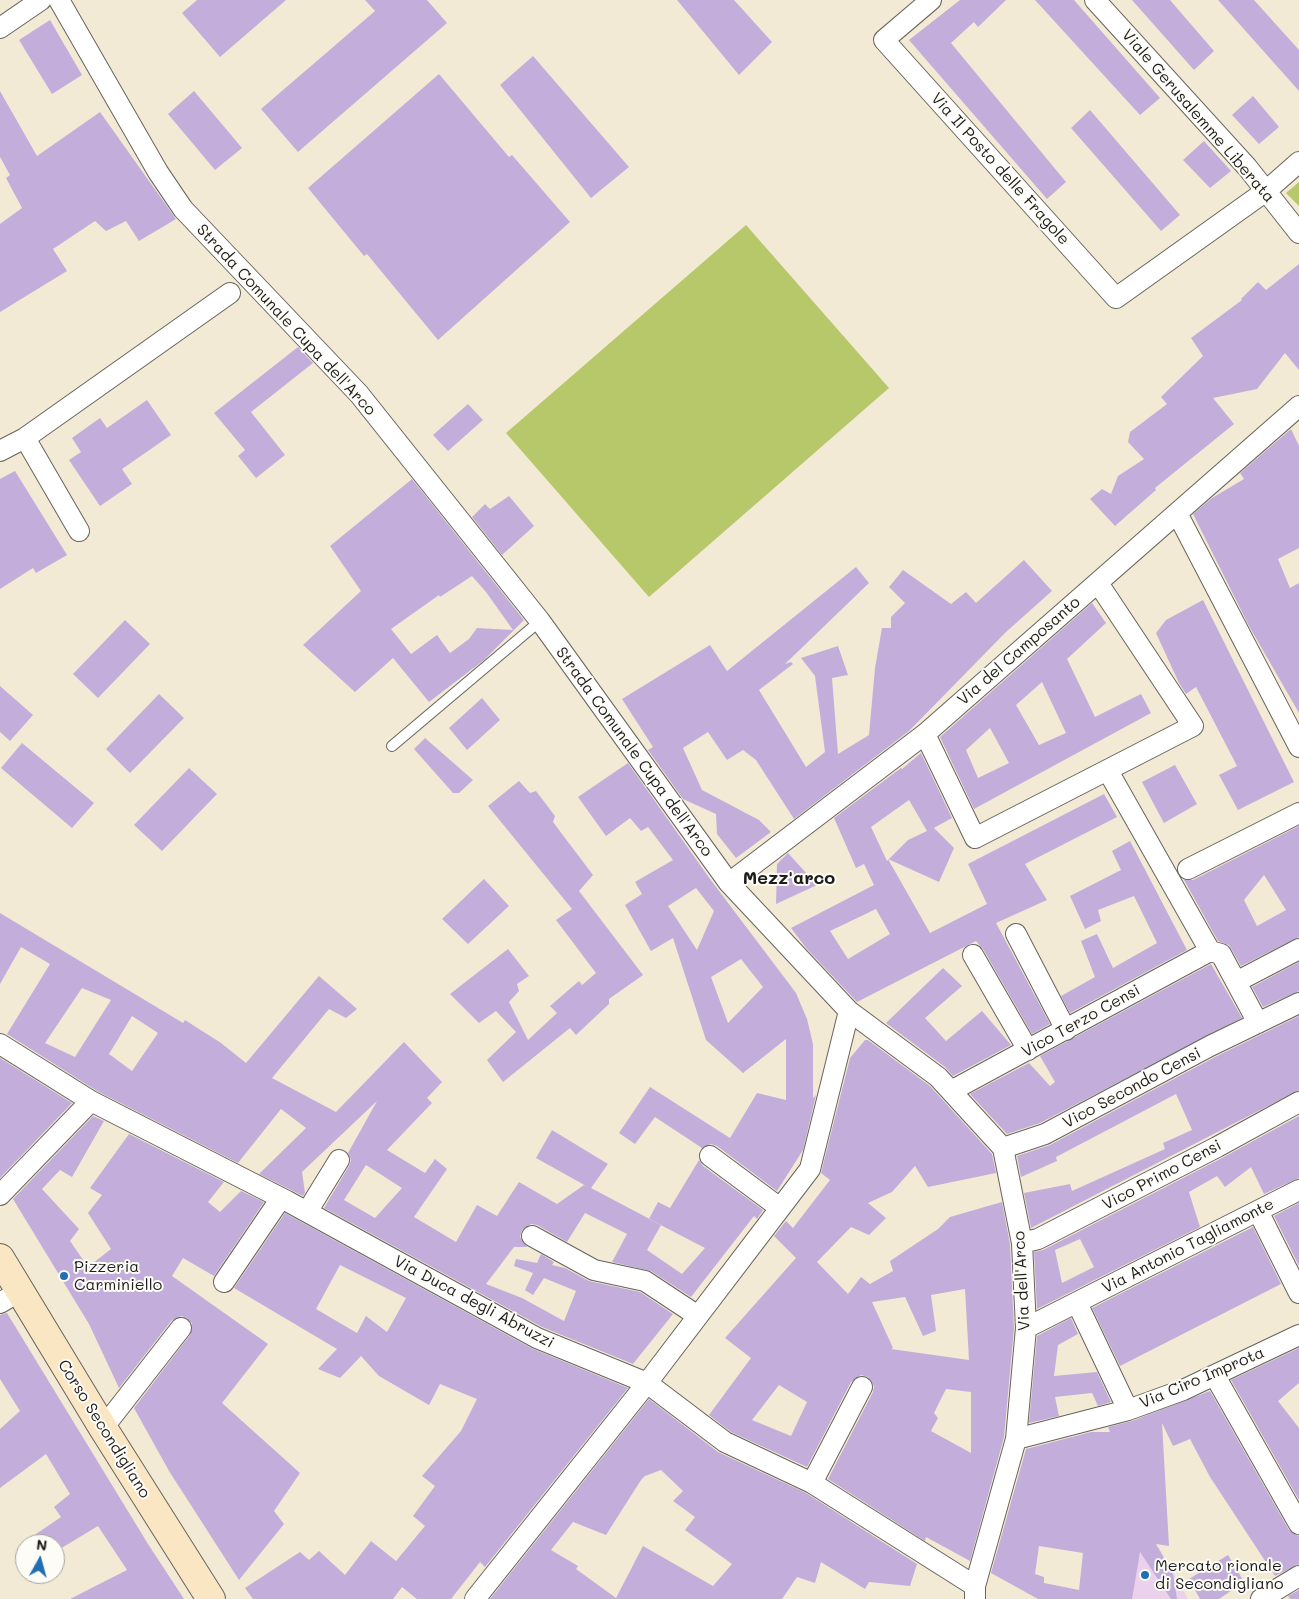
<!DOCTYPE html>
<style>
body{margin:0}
#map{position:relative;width:1299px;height:1599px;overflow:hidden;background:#f2ead4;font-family:Mali,sans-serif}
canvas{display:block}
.north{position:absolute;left:15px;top:1534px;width:50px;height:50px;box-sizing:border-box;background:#fdfcf7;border:1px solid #a3a29f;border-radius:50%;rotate:7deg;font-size:14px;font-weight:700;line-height:20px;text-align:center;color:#1c1c1c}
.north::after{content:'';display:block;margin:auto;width:18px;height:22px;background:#1f6fb2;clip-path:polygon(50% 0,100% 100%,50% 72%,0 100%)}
</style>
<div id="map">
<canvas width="1299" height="1599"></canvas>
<div class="north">N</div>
</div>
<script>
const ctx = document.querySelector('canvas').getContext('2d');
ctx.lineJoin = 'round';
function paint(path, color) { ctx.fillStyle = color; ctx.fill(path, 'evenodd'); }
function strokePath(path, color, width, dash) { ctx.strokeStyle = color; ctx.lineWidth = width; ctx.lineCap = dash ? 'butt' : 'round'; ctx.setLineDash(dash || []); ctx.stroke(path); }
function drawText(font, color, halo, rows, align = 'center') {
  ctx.font = font + ' Mali,sans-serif'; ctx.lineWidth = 4; ctx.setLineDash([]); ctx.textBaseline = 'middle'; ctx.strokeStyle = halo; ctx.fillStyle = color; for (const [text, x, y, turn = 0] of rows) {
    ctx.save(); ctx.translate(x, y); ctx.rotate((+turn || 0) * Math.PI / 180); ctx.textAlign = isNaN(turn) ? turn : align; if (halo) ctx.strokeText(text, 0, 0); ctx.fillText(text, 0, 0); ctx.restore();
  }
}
paint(new Path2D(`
 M1159,1548l29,51h-75l7,-49 20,4z`), '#ebd1eb');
paint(new Path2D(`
 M1299,182v24l-13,-13z
 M746,225l143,163 -240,209 -143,-164z`), '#b7c86b');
paint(new Path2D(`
 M197,0h89l-66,57 -38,-44z
 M365,0h62l20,23 -149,129 -37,-43 114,-98z
 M677,0h57l38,42 -33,33z
 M960,0h46l-28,27 -4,-5 -23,21 115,139 -19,17 -138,-159z
 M1035,0h39l86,98 -20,17z
 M1132,0h38l44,51 -20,19z
 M1218,0h36l45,50v41z
 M50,20l32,55 -30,19 -33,-54z
 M533,56l96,111 -38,31 -91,-113z
 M439,74l70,83 3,-2 58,67 -132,118 -71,-86 -3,2 -56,-68z
 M0,91l37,65 63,-44 76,107 -37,22 -13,-20 -20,10 -11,-10 -42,28 14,22 -67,41v-88l22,-16 -16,-30 4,-3 -10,-18z
 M194,91l48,57 -27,22 -47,-56z
 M1253,96l26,31 -20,17 -27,-29z
 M1090,110l90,105 -19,16 -90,-103z
 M1204,141l27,30 -21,17 -27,-28z
 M1299,264v106l-14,-17 -28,36 -44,9 21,26 -79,64 1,2 -41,36 -25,-27 12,-10 9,5 7,-18 26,-17 -16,-17 2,-10 37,-28 -6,-7 42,-41 -12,-18 51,-38 -1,-1 17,-17 8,8z
 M298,347l15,16 -62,49 34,43 -29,23 -18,-22 7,-6 -31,-37z
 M147,400l24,35 -49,34 10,15 -32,22 -31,-46 12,-8 -9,-14 28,-20 7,10z
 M468,404l15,16 -35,31 -15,-16z
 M1291,429l8,17v102l-21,11 12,29 9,-5v130l-50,-87 -56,-112 19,-16 32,-19 -4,-6z
 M15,471l52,84 -31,18 -3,-5 -33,21v-110z
 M412,479l112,141 -40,40 -55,42 -36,-44 -38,34 -52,-47 58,-54 -31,-45zM472,576l14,16 27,38 -36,-2 -8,11 -19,14 -13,-18 -26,19 -20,-25 48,-34 1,2z
 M509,496l25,30 -32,29 -30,-38 13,-13 5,5z
 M1024,560l28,31 -46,41 -97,99 -115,88 -38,-59 -13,-10 -16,10 -19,-28 -25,16 19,42 57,30 12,12 -35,26 -19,-24 -1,-20 -33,-15 -35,-49 5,-3 -31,-48 88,-54 17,26 129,-104 13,16 -84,81 6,-2 2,2 -34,26 47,77 19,-15 -10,-76 -14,-18 37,-12 10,29 -16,3 6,76 31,-19 6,-67 7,-40h9v-11l14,-14 -16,-16 14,-17 48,34 15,-12 10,11z
 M1203,600l91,182 -56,28 -19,-35 18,-9 -41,-79 -10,7 -7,-11 -23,-50 10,-13z
 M1092,603l14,20 -39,36 28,58 46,-23 10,19 -177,96 -34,-72zM1042,682l24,51 -27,12 -23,-40zM990,728l19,35 -31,15 -12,-28z
 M125,620l25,24 -52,54 -25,-24z
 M0,686l33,29 -23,26 -10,-9z
 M159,694l25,24 -54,55 -24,-24z
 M482,698l18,22 -33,30 -18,-22z
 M425,738l48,42 -14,13h-6l-39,-44z
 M22,743l72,60 -22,25 -71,-60z
 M921,753l31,65 -20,11 2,-1 20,20 -15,34 -51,-23 42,74 57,-29 -19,-40 136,-70 13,23 -92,47 22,36 -51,23 54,101 -18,10 -49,-85 -7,-8 -119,61 -51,-54 -15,-20 83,-43 -10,-21 -8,4 -22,-50 67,-50 1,1zM909,800l18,31 -19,9 -21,21 -16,-34zM876,909l14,25 -42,25 -18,-28z
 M628,763l82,116 86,114 11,26 6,25v54l3,-3 -13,55 -26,41 -60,-45 -6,-2 -9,4 -47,-31 -20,27 -16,-11 31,-46 80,51 27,-45 29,7v-61l-43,34 -37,-33 -33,-102 -22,13 -26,-46 17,-11 -7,-12 38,-22 -25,-33 -7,4 -11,-13 -24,18 -28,-39zM696,888l18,23 -17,39 -29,-44zM741,959l22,28 -35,36 -17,-46z
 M1175,765l22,39 -33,19 -22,-41z
 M189,768l28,26 -55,57 -28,-26z
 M519,781l11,12 6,-2 19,25 -2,6 40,53 -14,16 64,84 -34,24v5l-33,31 -6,-7 -67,54 -16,-22 29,-28 -20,-21 -17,12 -29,-29 58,-45 21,27 -12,8 2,7 -10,11 19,38 29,-27 -7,-7 29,-25 3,4 14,-12 -40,-53 16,-11 -84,-103z
 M1299,826v111l-58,29 -12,-21 -11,-4 -34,-61h9zM1264,875l22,35 -29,16 -13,-26z
 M1130,841l57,109 -117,63 -9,-17 34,-19 -14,-36 16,-7 16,34 44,-25 -23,-47 -36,14 3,11 -16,8 -15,-33 51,-26 -9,-19z
 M788,853l29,32 -41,19 1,-40z
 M484,879l25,27 -41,38 -26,-25z
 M0,913l183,110 2,-3 36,23 25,20 73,-87 38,33 -11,9 -17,-9 -57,69 64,34 68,-70 38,40 -15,16 5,5 -45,47 38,23 10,-14 12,10 -33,48 42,25 21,-37 20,11 22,-34 38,22 27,-19 4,2 -52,-29 16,-28 56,34 -17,24 70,37 -14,25 35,24 23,-26 -56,-29 9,-17 12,6 29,-48 4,6 60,44 -6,9 -3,-3 -63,81 -40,-26 -39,-9 15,-28 -42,-21 -18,29 -30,-17 -6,-1 -9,6 -2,7 7,10h-13l-28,37 36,14 42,23 12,-30 -32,-13 -11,17 -8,-5 8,-17 -19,-7 2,-7 21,4 4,-9 13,8 -2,3 13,3 24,13 51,11 33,22 -40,50 -91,-37 -218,-119 25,-42 2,-6 -3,-7 29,-52 -75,71 3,21 -2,3 -44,-22 47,-46 -25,-19 -43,54 -141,-72 -90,-57 43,-70 -29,-17 -21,37zM82,988l29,12 -36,57 -30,-14zM132,1016l26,17 -26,38 -23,-17zM366,1165l36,23 -27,30 -31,-18z
 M1299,962v29l-36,16 -11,-20z
 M1211,964l31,54 -202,105 -33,11 -37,-40 59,-31 21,23 5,-4 -15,-26z
 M943,968l19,18 -37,32 21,23 36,-30 29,34 -58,31 -8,-9 -59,-44z
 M1299,1016v74l-268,138 -7,-35 46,-9 2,7 93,-42 -2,-6 29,-13 -16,-36 -120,63 1,4 -36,16 -4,-21 33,-11 165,-88z
 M865,1040h3l62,46 62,68 4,19 -68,14 -13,-21 -23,26 -24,11 18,15 -17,17 -18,-8 -34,35 31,32 13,-17 9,7 23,-13 -3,-10 48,-32 12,-12 52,-15 8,42 4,84 -10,109 -34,124 -44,-24 -1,4 -97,-62 45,-87 1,-6 -6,-9 -7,-2 -10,7 -44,85 -76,-35 -22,-17 42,-57 -26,-20 71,-80 -22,-22 12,-15 7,7 37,-48 -9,-7 29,-115zM965,1289l4,71 -78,-11 2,-1 -21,-46 33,-5 18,39 13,-5 -5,-36zM779,1385l28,17 -16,34 -39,-16zM946,1389l25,3v61l-40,-22 7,-13 -4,-5z
 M0,1058l72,45 -72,75z
 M93,1116l11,5 -32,56 -12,-7 -18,19 37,40 -9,12 18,26 23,-18 -23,-36 14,-18 -12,-7 39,-54 95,48 -16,20 12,10 21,-21 23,11 -50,74 -31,-18 -11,18 96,68 -46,59 78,70 -26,38 10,13 -45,56 -70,-109 -35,-63 56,-73 2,-12 -10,-7 -10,4 -53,68 -30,-64 -76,-125z
 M1299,1116v62l-35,16 -13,-27 -26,20 -8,-11 -28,16 11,35 -163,82 -3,-57 9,-2 179,-92zM1080,1239l14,28 -32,16 -7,-33z
 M1299,1203v63l-25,-50z
 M285,1213l246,135 97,40 -143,179 -5,-5 -29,37h-34l-15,-12 -9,12h-140l-8,-11 55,-36 9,8 10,-9 26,24 26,-34 25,20 29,-35 -12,-10 22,-30 -13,-10 39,-45 16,-32 -37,-15 -11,21 -50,-29 -18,-20 -21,22 -22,-9 19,-20 -103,-61zM340,1265l66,33 -19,34 -21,-16 -9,17 -41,-24z
 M1253,1227l28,57 -161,82 -28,-58z
 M7,1313l141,231 36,55h-114l57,-29 -29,-44 -43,26v-8h-13l-6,-10 25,-17 -7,-10 16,-13 -24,-40 -46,34v-59l20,-18 -20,-32v-64z
 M1071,1318l7,16 -20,11 -4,31 43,-4 14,30 -13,4 -6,-13 -37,4 4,19 -30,7 8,-87z
 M1299,1348v35l-21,18 21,27v72l-68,-120z
 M1210,1391l79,139 10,6v28l-24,12 -65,-99 -20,-38 -17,7 -11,-23 7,123 -13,-2 17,30 4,25h-6l-31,-47 -8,47h-94l-47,-26 35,-124 65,-17h19l-2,-5 24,-6zM1039,1546l44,7 -4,37 -35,-7v-6l-9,-3z
 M649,1399l69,53 88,41 111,71 -7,22 -41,-4 -4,7 -44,-27 -6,21 -18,-6 -15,22h-292zM661,1470l22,21 -10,10 22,16 -10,13 47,34 -19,22 -70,-40 -27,52 -40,-29 2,-3 -27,-16 22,-28 33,13 35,-55 4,-4z
 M1228,1555l16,27 -25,17h-19l-11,-20z
 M1299,1590v9h-9l-2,-3z`), '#c3aedb');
const lane = new Path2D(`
 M392,746l148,-125`);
const street = new Path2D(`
 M59,0l99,172 25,37 176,185 181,227 189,262 120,128 89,66 65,71 19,95 4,85 -10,111 -41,147v13
 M931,0l-47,40 232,258 150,-107 33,-29
 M1095,0l152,167 52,66
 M0,28l41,-28
 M25,438l54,93
 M0,451l25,-13 205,-145
 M1177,513l122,234
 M925,734l50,104 218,-112 -95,-143
 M1108,771l102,180
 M1188,869l111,-56
 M729,883l196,-149 374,-328
 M1016,934l50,96
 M1210,951l11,3 37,69
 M973,955l55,95
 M1236,982l63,-33
 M0,1044l91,57 196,100 250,137 110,45 78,59 87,41 163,103
 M951,1091l259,-140
 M1003,1148l42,-14 165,-88 89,-43
 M710,1156l70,52
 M0,1195l91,-94
 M1258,1211l41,82
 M307,1212l32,-52
 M532,1236l62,34 51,11 53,35
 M1022,1243l16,-4 179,-92 82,-45
 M224,1282l57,-84
 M0,1303l20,-12
 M1077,1303l51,107
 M1026,1328l273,-138
 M1215,1376l84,148
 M103,1428l78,-100
 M1016,1439l112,-29 55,-20 116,-55
 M812,1483l50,-96
 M475,1599l172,-216 163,-214 39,-158
 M1261,1599l38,-23`);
const secondary = new Path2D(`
 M0,1258l103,170 108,171`);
strokePath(lane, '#67645c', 12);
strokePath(street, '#67645c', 22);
strokePath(secondary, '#67645c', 30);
strokePath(lane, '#fff', 10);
strokePath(street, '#fff', 20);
strokePath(secondary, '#fbe6c4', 28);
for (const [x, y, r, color] of [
 [64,1276,5,"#1f6fb2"],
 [1145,1575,5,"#1f6fb2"]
]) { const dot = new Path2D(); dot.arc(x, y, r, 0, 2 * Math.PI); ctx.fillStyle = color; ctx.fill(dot); strokePath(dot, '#fdfcf7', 2); }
drawText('16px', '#1c1c1c', '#fdfcf7', [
 ["Viale Gerusalemme Liberata",1198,116,49],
 ["Via Il Posto delle Fragole",1000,169,48],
 ["Strada Comunale Cupa dell'Arco",286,320,47],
 ["Via del Camposanto",1019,651,-41],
 ["Strada Comunale Cupa dell'Arco",634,752,54],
 ["Vico Terzo Censi",1081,1021,-29],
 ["Vico Secondo Censi",1132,1088,-28],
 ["Vico Primo Censi",1162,1175,-28],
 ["Via Antonio Tagliamonte",1188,1246,-27],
 ["Via dell'Arco",1022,1281,-93],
 ["Via Duca degli Abruzzi",474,1302,28],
 ["Via Ciro Improta",1202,1378,-23],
 ["Corso Secondigliano",104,1429,58]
]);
drawText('16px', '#1c1c1c', '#fdfcf7', [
 ["Pizzeria",74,1267],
 ["Carminiello",74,1285],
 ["Mercato rionale",1155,1566],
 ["di Secondigliano",1155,1584]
], 'left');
drawText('bold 18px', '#1c1c1c', '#fdfcf7', [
 ["Mezz'arco",789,878]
]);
</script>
